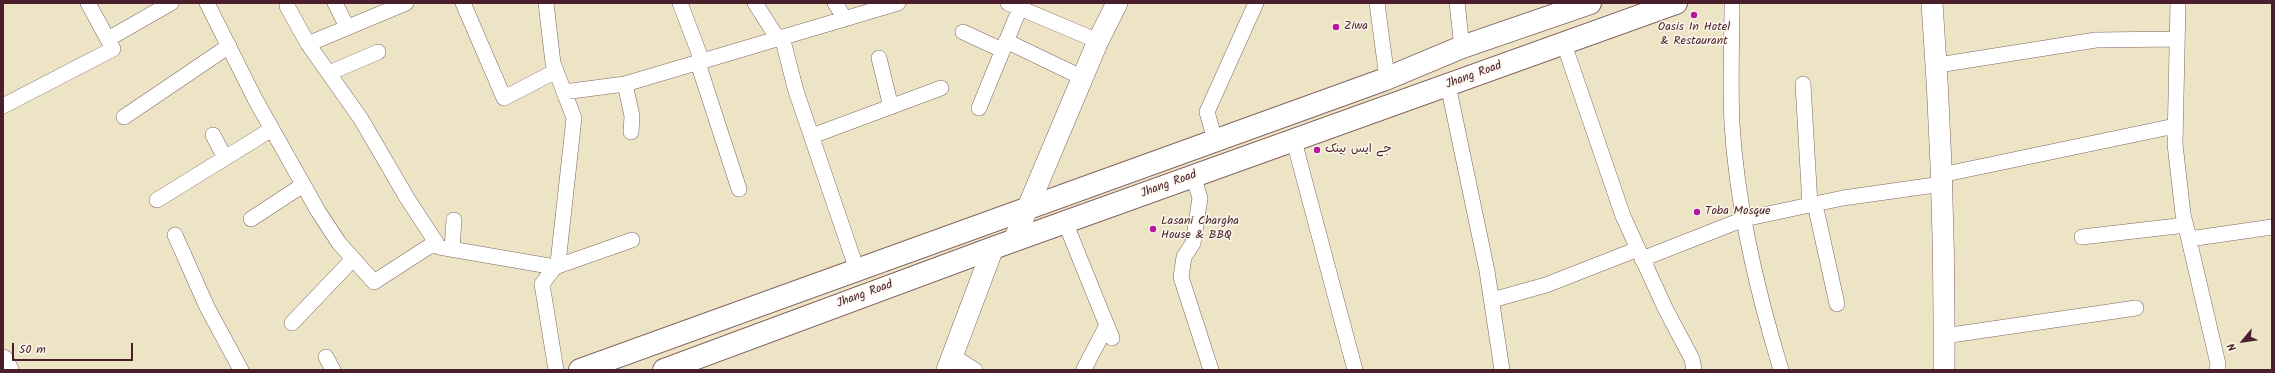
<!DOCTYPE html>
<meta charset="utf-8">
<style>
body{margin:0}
#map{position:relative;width:2275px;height:373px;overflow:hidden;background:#ede4c6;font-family:Kalam,sans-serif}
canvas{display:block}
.frame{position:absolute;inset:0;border:4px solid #4a1f2b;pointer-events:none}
.north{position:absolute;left:2223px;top:321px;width:40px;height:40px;-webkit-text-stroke:3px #fbf7ec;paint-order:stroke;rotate:241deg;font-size:11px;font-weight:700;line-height:16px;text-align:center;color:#4a1f2b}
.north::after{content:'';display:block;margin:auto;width:14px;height:18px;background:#4a1f2b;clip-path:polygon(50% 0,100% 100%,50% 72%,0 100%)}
.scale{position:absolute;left:12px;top:343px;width:121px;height:18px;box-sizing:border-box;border:2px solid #4a1f2b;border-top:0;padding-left:5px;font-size:12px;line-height:14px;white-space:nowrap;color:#4a1f2b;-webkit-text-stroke:3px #fbf7ec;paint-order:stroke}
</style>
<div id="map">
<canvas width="2275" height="373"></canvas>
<div class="frame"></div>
<div class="north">N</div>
<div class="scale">50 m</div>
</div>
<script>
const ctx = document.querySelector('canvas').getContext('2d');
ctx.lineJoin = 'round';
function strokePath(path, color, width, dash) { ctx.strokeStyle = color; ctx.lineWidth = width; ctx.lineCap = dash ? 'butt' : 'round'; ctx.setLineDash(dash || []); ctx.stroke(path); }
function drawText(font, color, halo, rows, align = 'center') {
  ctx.font = font + ' Kalam,"Playpen Sans Arabic",sans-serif'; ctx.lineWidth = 3; ctx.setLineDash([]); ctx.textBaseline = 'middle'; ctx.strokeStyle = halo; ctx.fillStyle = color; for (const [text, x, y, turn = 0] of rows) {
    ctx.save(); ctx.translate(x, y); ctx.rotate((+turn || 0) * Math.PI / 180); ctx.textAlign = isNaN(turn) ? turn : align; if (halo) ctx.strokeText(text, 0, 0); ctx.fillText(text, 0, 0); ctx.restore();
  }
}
const street = new Path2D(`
 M207,3l48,96 63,112 21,32 35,39 62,-40
 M335,3l12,24
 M463,3l41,95 52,-27
 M546,3l7,60 21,55 -16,145 -16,21 14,86
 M680,3l22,58
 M755,3l23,36
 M835,3l10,16
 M1008,3l90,38
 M1377,3l10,75
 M1457,3l5,44
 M1732,3c0,40 -2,81 0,121 5,83 25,167 49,246
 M2178,3l-3,141 8,70 35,150 -1,6
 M287,6l21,38 53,75 46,79 32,49 116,20 77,-27
 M963,32l39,18
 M782,37l14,54 61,179
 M108,39l63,-36
 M1006,41l77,37
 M308,44l98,-41
 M1564,44l59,172 42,92 27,51 2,11
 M879,58l12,49
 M698,63l41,126
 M1938,65l158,-25 80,-1
 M329,73l49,-21
 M625,84l7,32 -1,16
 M1803,84l7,121
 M1448,85l39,186 15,99
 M564,92l61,-8 273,-81
 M3,106l110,-57 -25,-46
 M979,108l43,-105
 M124,117l105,-71
 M213,135l12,23
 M812,136l129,-48
 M1215,140l-8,-28 49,-109
 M1294,141l61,229
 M1941,175l234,-49
 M1193,176l7,22 -7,45 -9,14 -3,20 30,93
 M157,200l115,-71
 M1815,204l22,100
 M251,219l52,-34
 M1065,222l47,116
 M175,235l32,72 34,63
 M2082,237l104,-12
 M2189,239l83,-12
 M452,249l2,-29
 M1642,259l102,-40 99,-21 99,-14
 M1492,300l54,-15 92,-36
 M292,323l61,-64
 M1944,336l192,-28
 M953,356l22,14
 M326,357l7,13
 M1084,369l23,-44`);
const secondary = new Path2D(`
 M1932,3c9,122 13,245 12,367
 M1014,240l84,-199 19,-38
 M3,360l5,10
 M947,370l46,-122`);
const primary = new Path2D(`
 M580,370l803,-290 79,-33 128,-44
 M664,370l329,-122 683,-245`);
strokePath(street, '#836461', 16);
strokePath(secondary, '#836461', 22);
strokePath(primary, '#836461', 24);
strokePath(street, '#fff', 15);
strokePath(secondary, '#fff', 21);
strokePath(primary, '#fff', 22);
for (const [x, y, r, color] of [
 [1694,15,4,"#b5179e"],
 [1336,27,4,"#b5179e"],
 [1317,150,4,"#b5179e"],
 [1697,212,4,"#b5179e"],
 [1153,229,4,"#b5179e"]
]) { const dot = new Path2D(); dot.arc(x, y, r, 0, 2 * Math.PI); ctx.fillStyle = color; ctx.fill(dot); strokePath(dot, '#fbf7ec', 1.5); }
drawText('12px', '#4a1f2b', '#fbf7ec', [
 ["Ziwa",1344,27],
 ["Oasis In Hotel",1694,28,"center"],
 ["& Restaurant",1694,42,"center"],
 ["جے ایس بینک",1325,150],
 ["Toba Mosque",1705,212],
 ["Lasani Chargha",1161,222],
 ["House & BBQ",1161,236]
], 'left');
drawText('12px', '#4a1f2b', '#fbf7ec', [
 ["Jhang Road",1474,76,-20],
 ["Jhang Road",1169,185,-20],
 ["Jhang Road",865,295,-20]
]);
</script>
